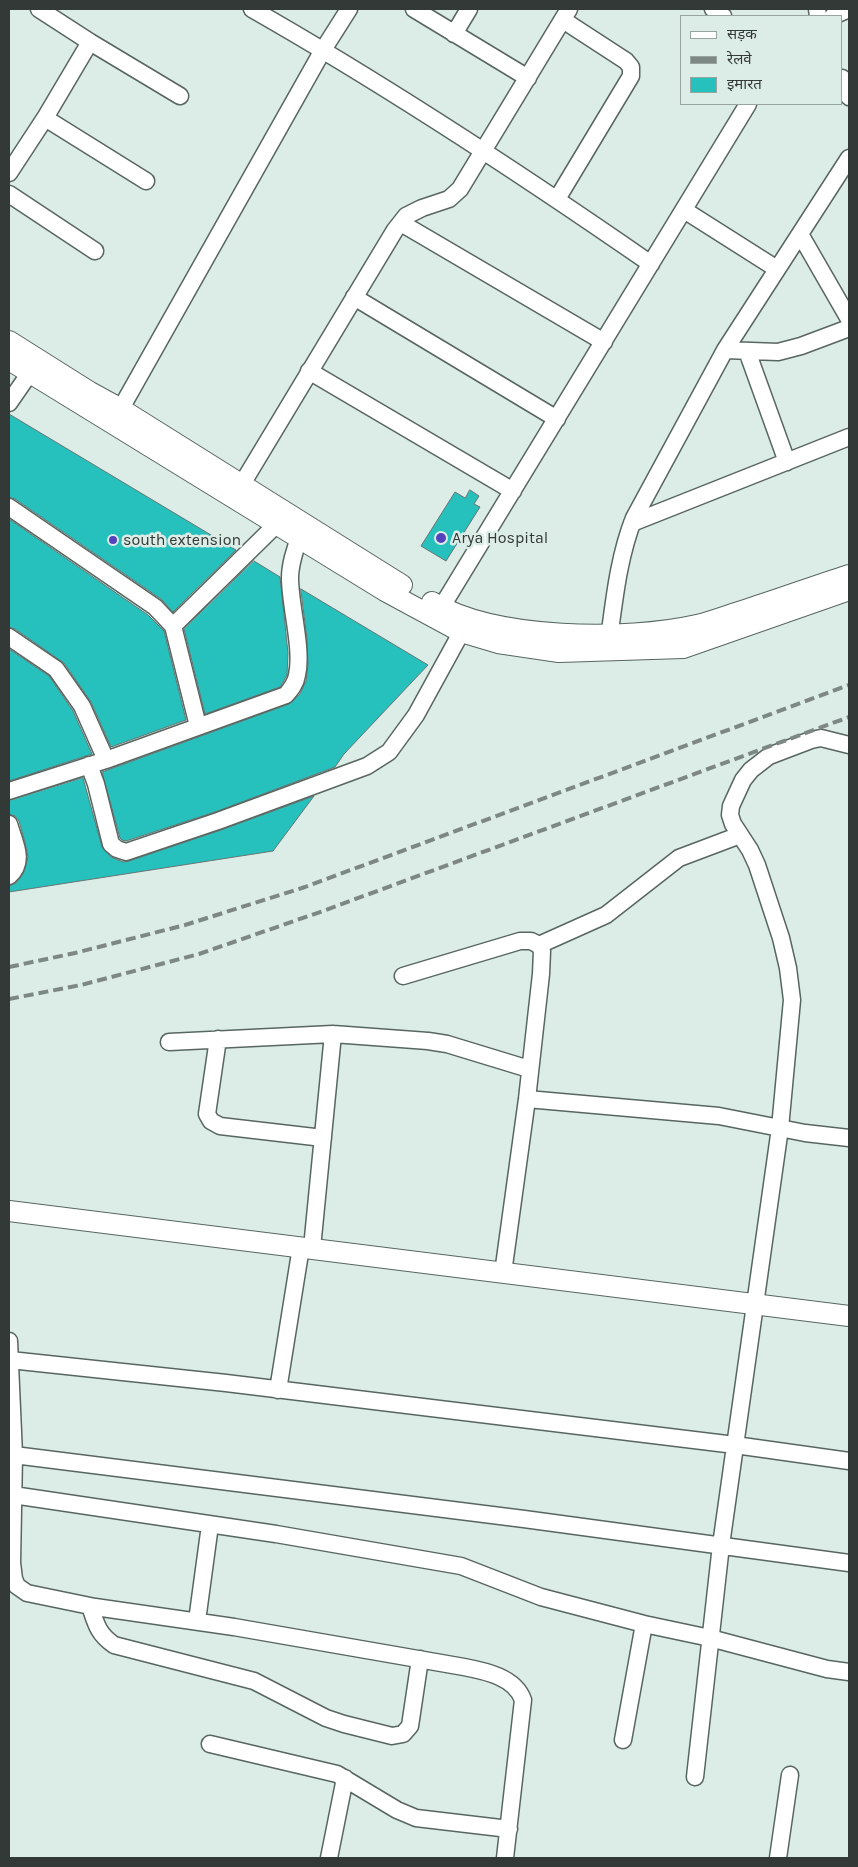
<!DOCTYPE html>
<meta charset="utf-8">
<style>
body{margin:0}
#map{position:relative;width:858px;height:1867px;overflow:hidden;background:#dcece6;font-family:Karla,"Noto Sans Devanagari",sans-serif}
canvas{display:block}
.frame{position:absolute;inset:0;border:10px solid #333937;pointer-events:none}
.legend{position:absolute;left:680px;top:15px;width:162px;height:90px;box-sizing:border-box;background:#dcece6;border:1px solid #98a4a0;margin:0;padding:6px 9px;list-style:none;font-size:15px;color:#333937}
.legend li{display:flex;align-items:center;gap:10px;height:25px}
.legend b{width:25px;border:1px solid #98a4a0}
</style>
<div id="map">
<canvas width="858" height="1867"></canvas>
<div class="frame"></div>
<ul class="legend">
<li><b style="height:6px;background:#fff"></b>सड़क</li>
<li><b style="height:6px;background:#7d8784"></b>रेलवे</li>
<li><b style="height:14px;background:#26c0bd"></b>इमारत</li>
</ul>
</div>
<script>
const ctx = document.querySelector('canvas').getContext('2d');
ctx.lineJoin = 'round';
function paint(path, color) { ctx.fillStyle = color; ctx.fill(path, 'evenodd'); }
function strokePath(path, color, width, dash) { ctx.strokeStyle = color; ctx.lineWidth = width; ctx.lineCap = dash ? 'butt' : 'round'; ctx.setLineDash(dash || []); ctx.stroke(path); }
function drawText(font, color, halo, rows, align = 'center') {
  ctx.font = font + ' Karla,sans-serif'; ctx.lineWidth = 5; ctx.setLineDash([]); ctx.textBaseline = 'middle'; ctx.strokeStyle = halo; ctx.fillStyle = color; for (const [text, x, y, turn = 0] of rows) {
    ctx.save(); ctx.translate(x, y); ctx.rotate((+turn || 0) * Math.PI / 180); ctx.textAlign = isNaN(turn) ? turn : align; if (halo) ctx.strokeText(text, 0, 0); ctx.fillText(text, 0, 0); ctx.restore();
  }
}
const building = new Path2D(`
 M9,414l227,136 -63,62 -12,-13 -146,-100 -6,-2z
 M470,490l9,6 -5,8 6,3 -34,54 -25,-15 34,-54 10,6z
 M9,519l139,96 16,16 22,89 -75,27 -20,-45 -27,-39 -49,-34 -6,-2z
 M254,561l26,16 8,76 -1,22 -7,12 -75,27 -21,-85z
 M301,589l127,76 -84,89 -9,13 -120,45 -89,29 -4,-1 -2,-2 -18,-66 187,-68 11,-10 6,-13 2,-16 -1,-26z
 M9,649l40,27 24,35 19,43 -83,27z
 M83,778l19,69 9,10 12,5 6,-1 92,-31 93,-34 -41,55 -264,41v-6l7,-3 7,-9 5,-17 -3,-15 -6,-21 -4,-5 -6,-2v-13z`);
paint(building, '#26c0bd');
strokePath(building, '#657574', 1);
const minor = new Path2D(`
 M39,9l51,33 90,54
 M252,9c137,78 269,165 399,255
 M414,9l114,69
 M713,9l10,7
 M817,9l1,7
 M833,16l16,-7
 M454,34l15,-25
 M842,78l7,19
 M45,118l101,63
 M9,173l36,-55 45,-76
 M9,194l86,57
 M557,199l74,-123v-9l-5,-6 -63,-41
 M684,210l93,59
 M401,223l203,119
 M800,234l49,85
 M354,297l203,122
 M725,350l53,2 23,-6 48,-18
 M747,351l40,111
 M309,371l204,120
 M9,403l27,-39
 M115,419l208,-369 26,-41
 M242,484l153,-254 11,-14 16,-8 27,-9 11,-10 109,-180
 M9,507l146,100 18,19 25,100
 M632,523l217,-86
 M441,608l307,-504
 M173,626l111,-109
 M9,637l47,32 26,37 24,54
 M608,646c6,-43 10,-88 26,-128l91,-168 124,-192
 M89,765l7,19 15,60 6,5 9,3 92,-31 149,-55 22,-14 27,-37 51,-93
 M9,791l97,-31 180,-65c5,-6 10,-12 11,-20 6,-26 -7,-69 -7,-97 0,-17 7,-33 12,-49
 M9,824c5,18 17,37 0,52
 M539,945l67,-30 73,-57 61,-23
 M403,976l117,-35h11l8,4 3,6 -1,23 -14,125 -24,174
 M218,1039l-11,75 4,7 9,5 103,12
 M169,1042l164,-8 95,7 19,3 82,25
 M527,1099l192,17 86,17 44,5
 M312,1248l21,-214
 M9,1341l5,114 -2,108 2,16 3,7 10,7 68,14 139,20 230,40c21,4 51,10 59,33l-18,158
 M10,1360l216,23 509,62 114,16
 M278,1390l23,-143
 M14,1455l510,64 325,44
 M13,1495l263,39 185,32 80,31 103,27 66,14 117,31 22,3
 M90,1606c6,18 8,28 24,39l140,36 72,37 18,6 48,12 11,-2 7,-8 10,-67
 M197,1621l13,-96
 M623,1740l21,-116
 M210,1744l127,30 60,36 19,8 93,11
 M695,1777l26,-232 59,-417 12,-128 -4,-32 -7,-30 -24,-73 -7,-15 -17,-26 -3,-9 1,-9 12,-26 8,-10 18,-14 42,-16 10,-2 28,7
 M329,1858l16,-80
 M778,1858l12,-83`);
const tertiary = new Path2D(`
 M9,341l81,51 31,17 281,176
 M9,360l376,231 76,41 37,11 61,9 124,-4 166,-58
 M432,602c63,38 194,39 265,23 17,-4 34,-11 51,-16 34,-11 67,-23 101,-34
 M9,1211l840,105`);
strokePath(minor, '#586660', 19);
strokePath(tertiary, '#586660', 22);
strokePath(minor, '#fff', 16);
strokePath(tertiary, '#fff', 20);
strokePath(new Path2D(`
 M9,967l66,-14 110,-28 120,-38 544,-202
 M9,999l72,-14 118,-31 124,-43 526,-194`), '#7d8784', 4, [10, 5]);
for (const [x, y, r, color] of [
 [441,538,6,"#5344bc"],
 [113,540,5,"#5344bc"]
]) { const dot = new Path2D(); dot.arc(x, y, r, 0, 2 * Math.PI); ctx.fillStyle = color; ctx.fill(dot); strokePath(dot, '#dcece6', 2); }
drawText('16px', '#333937', '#dcece6', [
 ["Arya Hospital",452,538],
 ["south extension",123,540]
], 'left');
</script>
